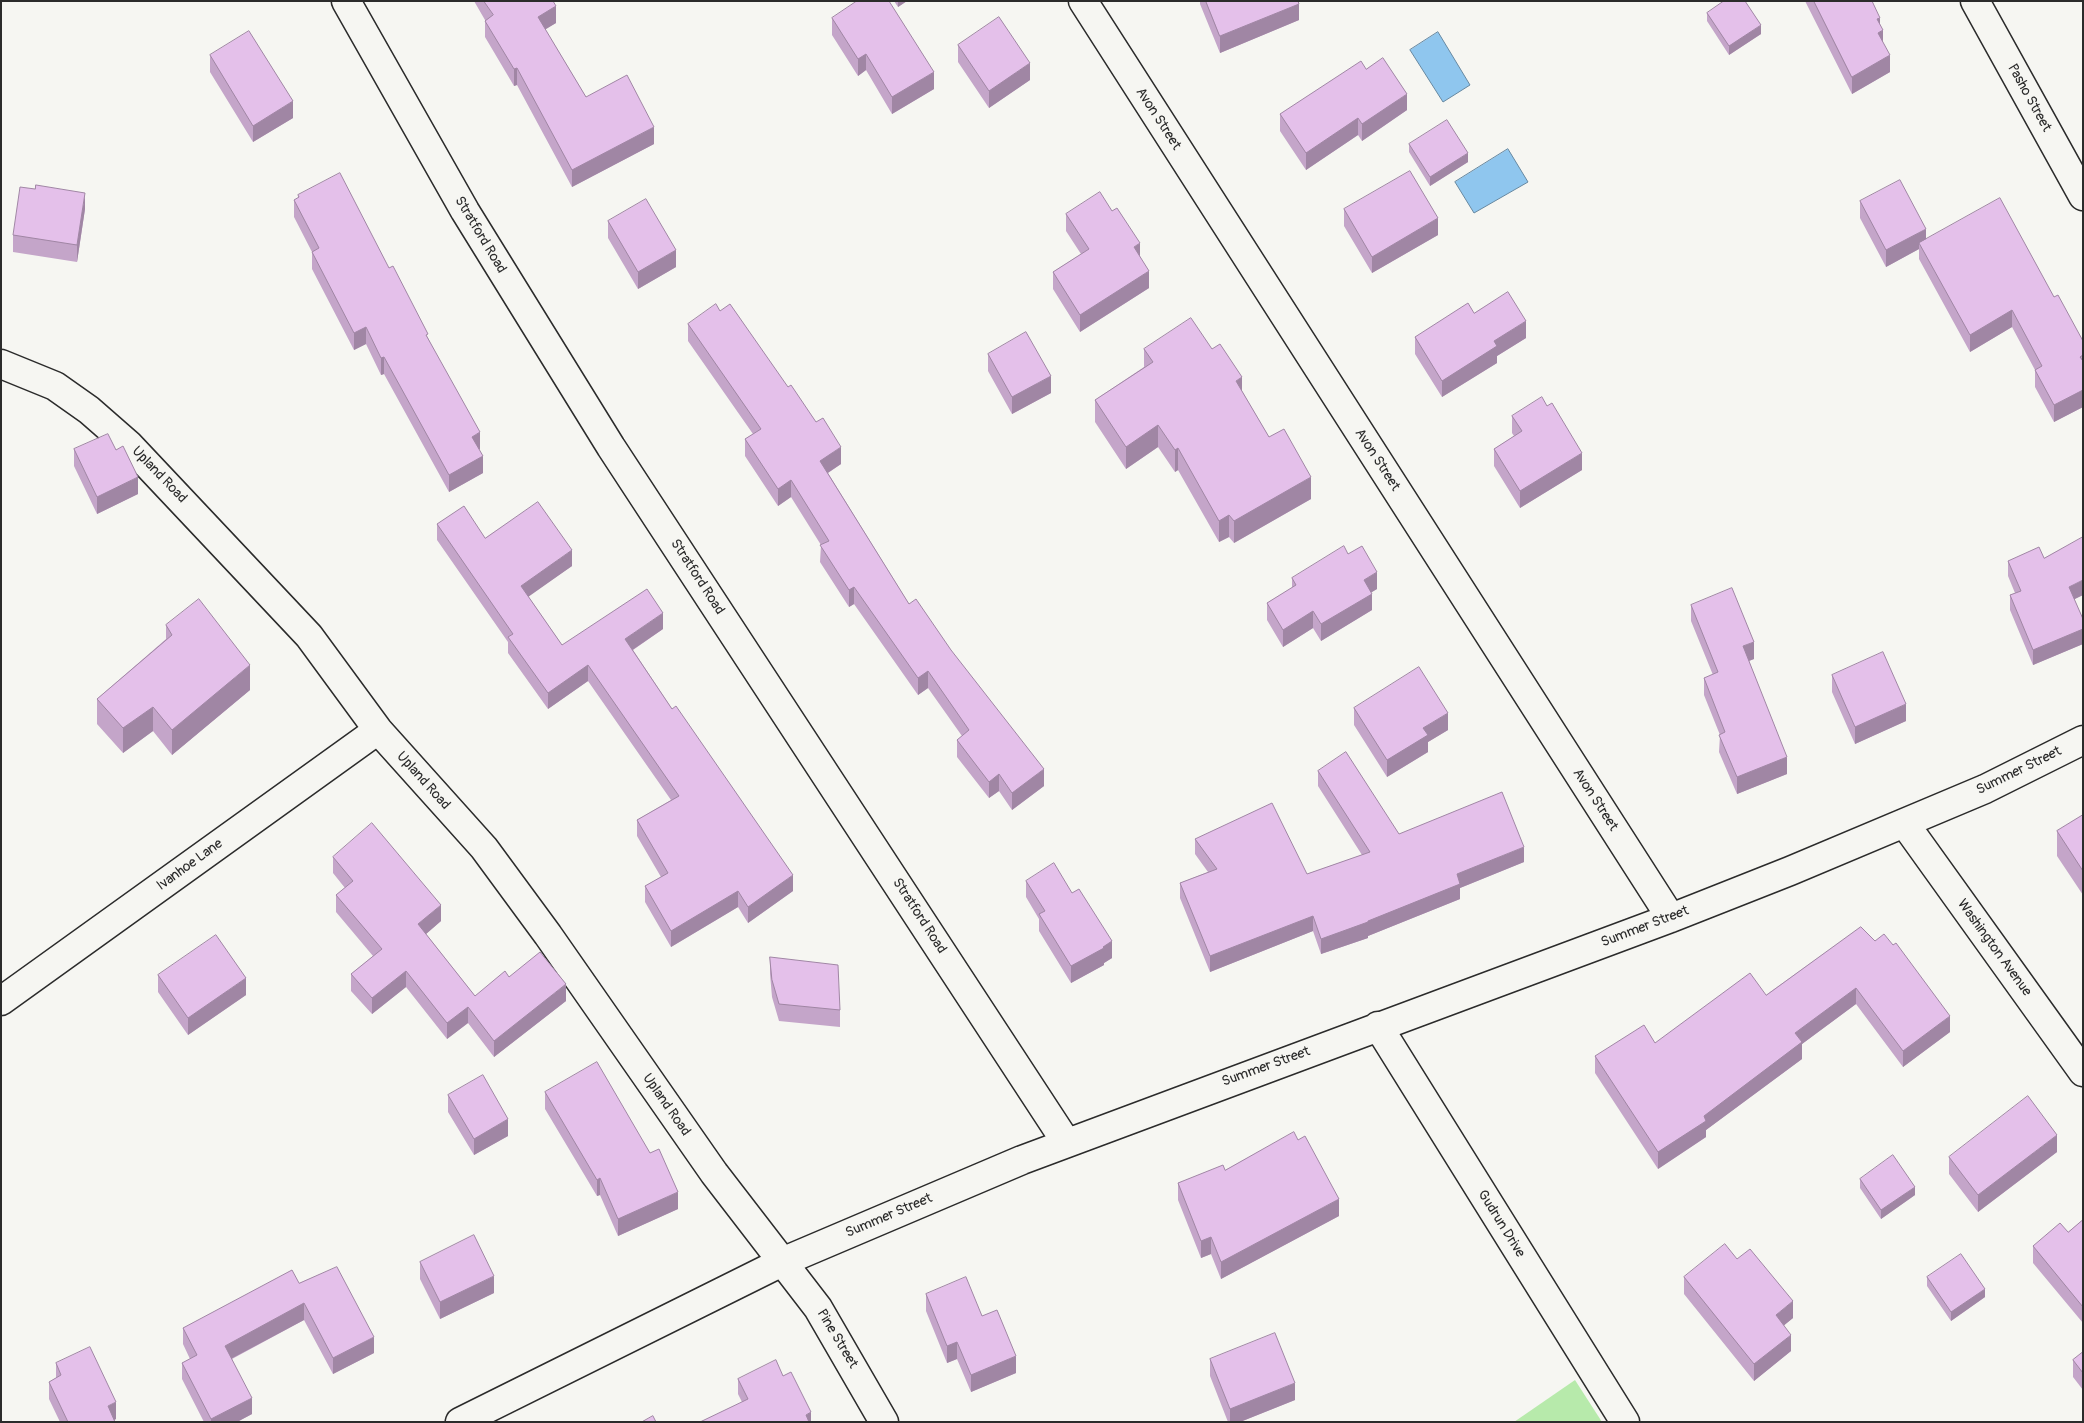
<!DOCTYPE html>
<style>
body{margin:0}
#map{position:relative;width:2084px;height:1423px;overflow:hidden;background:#f6f6f2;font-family:Pangolin,sans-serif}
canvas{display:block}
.frame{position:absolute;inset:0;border:2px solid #2b2b2b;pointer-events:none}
</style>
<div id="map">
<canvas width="2084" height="1423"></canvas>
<div class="frame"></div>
</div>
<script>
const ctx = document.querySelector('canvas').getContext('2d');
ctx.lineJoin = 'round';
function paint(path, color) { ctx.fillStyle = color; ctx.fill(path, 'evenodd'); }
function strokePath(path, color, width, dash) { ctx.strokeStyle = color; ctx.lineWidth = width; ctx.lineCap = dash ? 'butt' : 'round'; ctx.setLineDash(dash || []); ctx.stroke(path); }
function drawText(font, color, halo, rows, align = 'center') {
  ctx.font = font + ' Pangolin,sans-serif'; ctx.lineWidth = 4.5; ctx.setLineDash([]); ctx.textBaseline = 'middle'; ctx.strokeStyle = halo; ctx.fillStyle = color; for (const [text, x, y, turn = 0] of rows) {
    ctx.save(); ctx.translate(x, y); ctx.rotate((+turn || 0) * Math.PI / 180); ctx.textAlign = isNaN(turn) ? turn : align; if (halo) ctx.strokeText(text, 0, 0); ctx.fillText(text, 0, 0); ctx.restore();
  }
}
paint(new Path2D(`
 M1575,1380l27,42h-88z`), '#b7eaab');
const water = new Path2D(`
 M1438,32l32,53 -27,17 -33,-52z
 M1508,149l20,33 -54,31 -19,-31z`);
paint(water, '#8fc6ee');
strokePath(water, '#6788a0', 1);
const minor = new Path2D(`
 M346,1l119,210 146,236 455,695
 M1083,1l588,917
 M1975,1l108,195
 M1,364l54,22 34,24 40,35 180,191 69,94 106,118 64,87 166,238 104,135 66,114
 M1905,824l178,248
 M1,1001l377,-271
 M1378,1026l247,396
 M460,1422l322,-160 240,-102 649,-242 119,-47 195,-82 98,-49`);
strokePath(minor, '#2b2b2b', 31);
strokePath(minor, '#f6f6f2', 28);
paint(new Path2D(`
 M474,1h79l3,22 -11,6 41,68 68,47 -82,43 -55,-102 -3,1 -29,-49v-17z
 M894,1h13l-9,6z
 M1200,1h98l1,19 -79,33 -20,-49z
 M1805,1h67l8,23 3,19 7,29 -38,22z
 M1707,13l54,21 -32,21 -22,-34z
 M832,18l102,71 -42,25 -26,-44 -8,6 -26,-41z
 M958,45l72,35 -41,28 -31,-46z
 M210,55l83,63 -40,24 -43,-70z
 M1366,69l41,41 -45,31 -4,-6 -52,35 -26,-39v-17z
 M1409,144l59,18 -38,24 -21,-34z
 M35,189l50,20 -8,53 -64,-10v-17z
 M298,195l91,73 39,70 52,111 -1,1 4,23 -34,19 -65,-118 -3,1 -15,-31 -12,6 -42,-81v-17l-18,-35v-17l4,-2z
 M1860,201l66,38 128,58 29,44v66l-29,15 -19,-35v-17l-23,-43 -42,25 -51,-93v-10l-33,18 -26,-49z
 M1344,209l94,26 -66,38 -28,-47z
 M1112,211l28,46 9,31 -69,44 -27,-43v-17l28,-18 -15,-23v-17z
 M608,221l68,46 -38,22 -30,-51z
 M720,311l121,153 -13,9 81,131 135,182 -32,24 -13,-19 -10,7 -32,-41v-17l5,-4 -34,-48 -10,7 -64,-91 -5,3 -29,-45 1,-17 -30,-48 -13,9 -33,-50v-17l8,-5 -65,-93v-17z
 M1474,313l52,25 -29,18v7l-55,34 -27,-43v-17z
 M1144,349h68l30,42 27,46 42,62 -77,44 -5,-6 -10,5 -41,-72 -3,2 -17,-25 -32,22 -31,-47v-22l49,-33z
 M988,354l63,39 -39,21 -24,-43z
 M1512,416l70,54 -62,38 -26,-42v-17l20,-13 -2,-3z
 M74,449l42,1 22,44 -41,20 -23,-48z
 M437,524l48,14 87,28 -44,30 34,49 101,-16 -30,21 160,241 -45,32 -10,-16 -67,40 -26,-45v-16l16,-9 -24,-41v-16l34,-20 -83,-119 -40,28 -40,-56v-11l-71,-102z
 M1348,554l29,35 -6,3 1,18 -51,31 -8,-13 -30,19 -16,-27v-17l25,-15v-10z
 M2044,558l39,37 -9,4 9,20v25l-50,21 -23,-55v-15l5,-2 -7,-17v-15z
 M1691,605l63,54 -5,2 38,113 -50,20 -18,-42 1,-17 -16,-40v-17l9,-3 -22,-54z
 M166,625l84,65 -78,65 -19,-24 -30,22 -26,-29v-25l69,-60z
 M1832,675l74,46 -51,23 -23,-52z
 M1354,708l94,22 -20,12v10l-41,25 -33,-52z
 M1318,771l81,63 125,28 -64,26v11l-92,37v2l-47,16 -8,-23 -103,41 -30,-74v-15l28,-11 -13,-18v-15l112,35 55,-19 -44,-69z
 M2083,815v80l-26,-39v-25z
 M333,857l108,64 -15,13 49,62 34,-19 57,24 -72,56 -26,-34 -21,16 -41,-52 -34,27 -21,-23v-17l22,-18 -37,-44v-17l9,-7 -12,-15z
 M1026,881l86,77 -8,5v2l-33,18 -32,-52v-12l-13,-22z
 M1861,927l89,105 -47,35 -47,-63 -54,40v15l-96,71v7l-48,32 -63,-96v-17l60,-13 111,-48z
 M770,957l70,53v17l-61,-6 -7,-24 -2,-23z
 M158,975l88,20 -58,40 -30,-43z
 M545,1092l133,117 -60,27 -18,-41 -3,1 -52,-87z
 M448,1095l60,41 -34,19 -26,-43z
 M2057,1152l-79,60 -29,-38v-17z
 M1225,1170l114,46 -118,63 -10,-25 -10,4 -23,-58v-17z
 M1860,1179l55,16 -34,24 -21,-31z
 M2083,1220v103l-50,-60v-17l35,-14z
 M420,1262l74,31 -54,26 -20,-40z
 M1684,1277l109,41 -9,7 7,26 -37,30 -70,-87z
 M1927,1277l58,20 -34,24 -24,-35z
 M299,1283l75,70 -41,21 -29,-54 -72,39 20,55 -15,8h-33l-22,-43v-16l8,-4 -7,-15v-16z
 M926,1294l56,22 34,57 -45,19 -14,-33 -10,4 -21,-52z
 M2083,1352v38l-10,-13v-17z
 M1210,1359l85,41 -55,22h-12l-18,-46z
 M56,1363l60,56 -2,1 1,2h-55l-11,-23v-17l7,-4z
 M783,1376l28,46 -69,-20 -4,-8v-15z`), '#c4a5c9');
paint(new Path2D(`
 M898,1h9l-9,6z
 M1299,4v16l-79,33v-17z
 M556,6v17l-18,11v-17z
 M1880,18v14l3,-2v17l-5,3 -1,-31z
 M1761,25v9l-32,21v-9z
 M866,54v16l-8,6v-17z
 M1890,55v17l-38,22v-17z
 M1030,63v17l-41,28v-17z
 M517,68v17l-3,1v-17z
 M934,72v17l-42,25v-17z
 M1407,94v16l-45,31v-17z
 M293,101v17l-40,24v-16z
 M1358,118v17l-52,35v-17z
 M654,127v17l-82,43v-17z
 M1468,153v9l-38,24v-9z
 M85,193v16l-8,53v-17z
 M1438,218v17l-66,38v-16z
 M1926,229v17l-7,-3v6l-33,18v-17z
 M1140,243v17l-6,-13z
 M676,250v17l-38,22v-17z
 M1149,271v17l-69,44v-17z
 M2012,310v17l-42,25v-17z
 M1526,321v17l-29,18v7l-55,34v-16l52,-40z
 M366,327v17l-12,6v-17z
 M384,357v17l-3,1v-17z
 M1051,376v17l-39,21v-17z
 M1242,377v22l-6,-18z
 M2083,390v17l-29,15v-17z
 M1158,425v22l-32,22v-22z
 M480,432v17l-8,4v-16z
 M841,447v17l-21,14v-17z
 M1178,448v22l-3,2v-22z
 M1582,453v17l-62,38v-17z
 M483,456v17l-34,19v-17z
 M138,477v17l-41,20v-17z
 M1311,477v22l-77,44v-22z
 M791,480v17l-13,9v-17z
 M1229,515v22l-10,5v-21z
 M572,550v16l-51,36v-16z
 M1377,572v17l-13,8v-17z
 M2083,580v15l-14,7v-15z
 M854,587v17l-5,3v-17z
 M1372,594v16l-51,31v-17z
 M1313,611v17l-30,19v-17z
 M663,613v16l-38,26v-16z
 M2083,629v15l-50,21v-15z
 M1754,642v17l-11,4v-17z
 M250,665v25l-78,65v-25z
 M588,665v16l-40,28v-16z
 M928,671v17l-10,7v-17z
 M1906,704v17l-51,23v-17z
 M153,707v24l-30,22v-25z
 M1448,713v17l-20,12v10l-41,25v-17l36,-32z
 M1787,757v17l-50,20v-17z
 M1044,769v17l-32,24v-17z
 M999,774v17l-10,7v-16z
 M1524,847v15l-64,26v11l-92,37v2l-47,16v-15l47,-18 89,-47z
 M793,875v16l-45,32v-16z
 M738,891v16l-67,40v-16z
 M441,905v16l-23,20v-17z
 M1313,916v15l-103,41v-16z
 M1112,941v17l-8,5v2l-33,18v-17z
 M406,971v16l-34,27v-16z
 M246,978v17l-58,40v-17z
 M566,984v17l-72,56v-16z
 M1856,988v16l-54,40v15l-96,71v7l-48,32v-17l46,-36 91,-83z
 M468,1007v16l-21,16v-16z
 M1950,1016v16l-47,35v-16z
 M508,1119v17l-34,19v-16z
 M2057,1135v17l-79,60v-17z
 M600,1178v17l-3,1v-16z
 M1915,1187v8l-34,24v-9z
 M678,1192v17l-60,27v-17z
 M1339,1199v17l-118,63v-17z
 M1211,1237v17l-10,4v-17z
 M494,1276v17l-54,26v-17z
 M1985,1289v8l-34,24v-9z
 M1793,1301v17l-17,14v-17z
 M304,1303v17l-79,42v-16z
 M1791,1335v16l-37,30v-17z
 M374,1337v16l-41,21v-16z
 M957,1342v17l-10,4v-17z
 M1016,1356v17l-45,19v-17z
 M1295,1383v17l-55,22h-10v-13z
 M252,1398v16l-15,8h-26v-3z
 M116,1402v17l-6,3 -2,-16z
 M811,1412v10h-5v-7z`), '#a086a4');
const building = new Path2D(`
 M484,1h69l3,5 -18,11 48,80 41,-22 27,52 -82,43 -55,-102 -3,1 -29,-48 8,-6z
 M857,1h32l45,71 -42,25 -26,-43 -8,5 -26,-41z
 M1206,1h92l1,3 -79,32z
 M1724,1h21l16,24 -32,21 -22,-33z
 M1814,1h58l8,17 -3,1 6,11 -5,3 12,22 -38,22z
 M999,17l31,46 -41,28 -31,-46z
 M249,31l44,70 -40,25 -43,-71z
 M1383,58l24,36 -45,30 -4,-6 -52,35 -26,-39 81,-53 5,8z
 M1447,120l21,33 -38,24 -21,-33z
 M1410,171l28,47 -66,39 -28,-48z
 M340,173l49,95 4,-2 35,68 -2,1 54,97 -8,5 11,19 -34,19 -65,-118 -3,1 -15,-31 -12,6 -42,-81 7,-4 -25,-48 5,-3 -1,-2z
 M1900,180l26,49 -40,21 -26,-49z
 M36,185l49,8 -8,52 -64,-10 7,-48 15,2z
 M1100,192l12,19 5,-3 23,35 -6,4 15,24 -69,44 -27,-43 36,-23 -23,-35z
 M2000,198l54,99 4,-2 25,46v14l-3,2 3,4v29l-29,15 -19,-35 7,-4 -30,-56 -42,25 -51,-92z
 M646,199l30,51 -38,22 -30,-51z
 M1508,292l18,29 -32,20 3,5 -55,35 -27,-44 53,-34 6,10z
 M716,304l4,7 10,-7 58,83 3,-2 25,37 7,-4 18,29 -21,14 89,143 7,-5 35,51 93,119 -32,24 -13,-19 -10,8 -32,-42 12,-10 -41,-59 -10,7 -64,-91 -5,3 -29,-45 9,-4 -38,-61 -13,9 -33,-50 16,-10 -73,-105z
 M1191,318l21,31 8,-5 22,33 -6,4 33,56 15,-8 27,48 -77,44 -5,-6 -10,6 -41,-73 -3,2 -17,-25 -32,22 -31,-47 58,-38 -9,-13z
 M1026,332l25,44 -39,21 -24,-43z
 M1542,397l5,9 5,-3 30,50 -62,38 -26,-42 28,-18 -10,-15z
 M108,434l8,16 7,-4 15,31 -41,20 -23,-48z
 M538,502l34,48 -51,36 41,59 85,-56 16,24 -38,26 47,70 4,-3 117,169 -45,32 -10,-16 -67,40 -26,-45 23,-13 -31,-53 42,-24 -91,-131 -40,28 -40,-56 5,-3 -76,-110 27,-18 21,32z
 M2083,537v43l-14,7 14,32v10l-50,21 -23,-55 11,-4 -13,-30 31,-14 5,11z
 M1344,546l4,8 14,-8 15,26 -13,8 8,14 -51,30 -8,-13 -30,19 -16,-27 29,-18 -4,-7z
 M1732,588l22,54 -11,4 44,111 -50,20 -18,-42 6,-3 -21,-54 14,-6 -27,-67z
 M199,599l51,66 -78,65 -19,-23 -30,21 -26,-29 75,-64 -6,-10z
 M1883,652l23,52 -51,23 -23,-52z
 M1419,667l29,46 -25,15 5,7 -41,25 -33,-52z
 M1346,752l53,82 103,-42 22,55 -67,27 3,10 -92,37v1l-47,17 -8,-23 -103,40 -30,-73 37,-14 -22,-30 77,-36 35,71 63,-22 -52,-81z
 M2083,815v56l-26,-40z
 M372,823l69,82 -23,19 57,72 30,-25 4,6 31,-25 26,32 -72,57 -26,-34 -21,16 -41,-52 -34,27 -21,-24 31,-25 -46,-54 17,-14 -20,-24z
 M1054,863l18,30 7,-4 33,52 -9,6 1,1 -33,18 -32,-52 6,-3 -19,-30z
 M1861,927l14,14 9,-7 9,11 3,-2 54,73 -47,35 -47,-63 -61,45 7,9 -98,74 2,5 -48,31 -63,-96 49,-31 11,18 95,-70 16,22z
 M216,935l30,43 -58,40 -30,-43z
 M770,957l68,8 2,45 -61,-6 -7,-24z
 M597,1062l53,91 9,-4 19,43 -60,27 -18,-41 -3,2 -52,-88z
 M483,1075l25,44 -34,20 -26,-44z
 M2028,1096l29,39 -79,60 -29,-38z
 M1294,1132l4,8 7,-4 34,63 -118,63 -10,-25 -10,4 -23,-58 45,-18 2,5z
 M1893,1155l22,32 -34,23 -21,-31z
 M2083,1220v87l-50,-61 27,-23 8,9z
 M474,1235l20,41 -54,26 -20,-40z
 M1725,1244l12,15 13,-10 43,52 -17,14 15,20 -37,29 -70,-87z
 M1961,1254l24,35 -34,23 -24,-35z
 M337,1267l37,70 -41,21 -29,-55 -79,43 27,52 -41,21 -29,-56 15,-8 -14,-27 109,-58 7,13z
 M966,1277l16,39 15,-6 19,46 -45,19 -14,-33 -10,4 -21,-52z
 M1275,1333l20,50 -65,26 -20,-50z
 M90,1347l26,55 -8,4 7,16h-47l-19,-40 12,-7 -5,-12z
 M2083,1352v21l-10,-13z
 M776,1360l7,16 8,-4 20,40 -5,3 3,7h-109l48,-23 -10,-20z
 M653,1416l3,6h-14z`);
paint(building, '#e4c0ea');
strokePath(building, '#a086a4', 1);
drawText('14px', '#2b2b2b', '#f6f6f2', [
 ["Pasho Street",2029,98,61],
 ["Avon Street",1158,119,57],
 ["Stratford Road",480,235,59],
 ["Avon Street",1377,460,57],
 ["Upland Road",159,475,46],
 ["Stratford Road",697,577,57],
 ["Summer Street",2019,771,-26],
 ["Upland Road",423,781,48],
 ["Avon Street",1595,800,57],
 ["Ivanhoe Lane",190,865,-36],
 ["Stratford Road",919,916,57],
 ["Summer Street",1645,927,-21],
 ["Washington Avenue",1994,948,54],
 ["Summer Street",1266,1067,-20],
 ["Upland Road",666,1105,55],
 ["Summer Street",889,1216,-23],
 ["Gudrun Drive",1501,1224,58],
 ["Pine Street",837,1339,59]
]);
</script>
